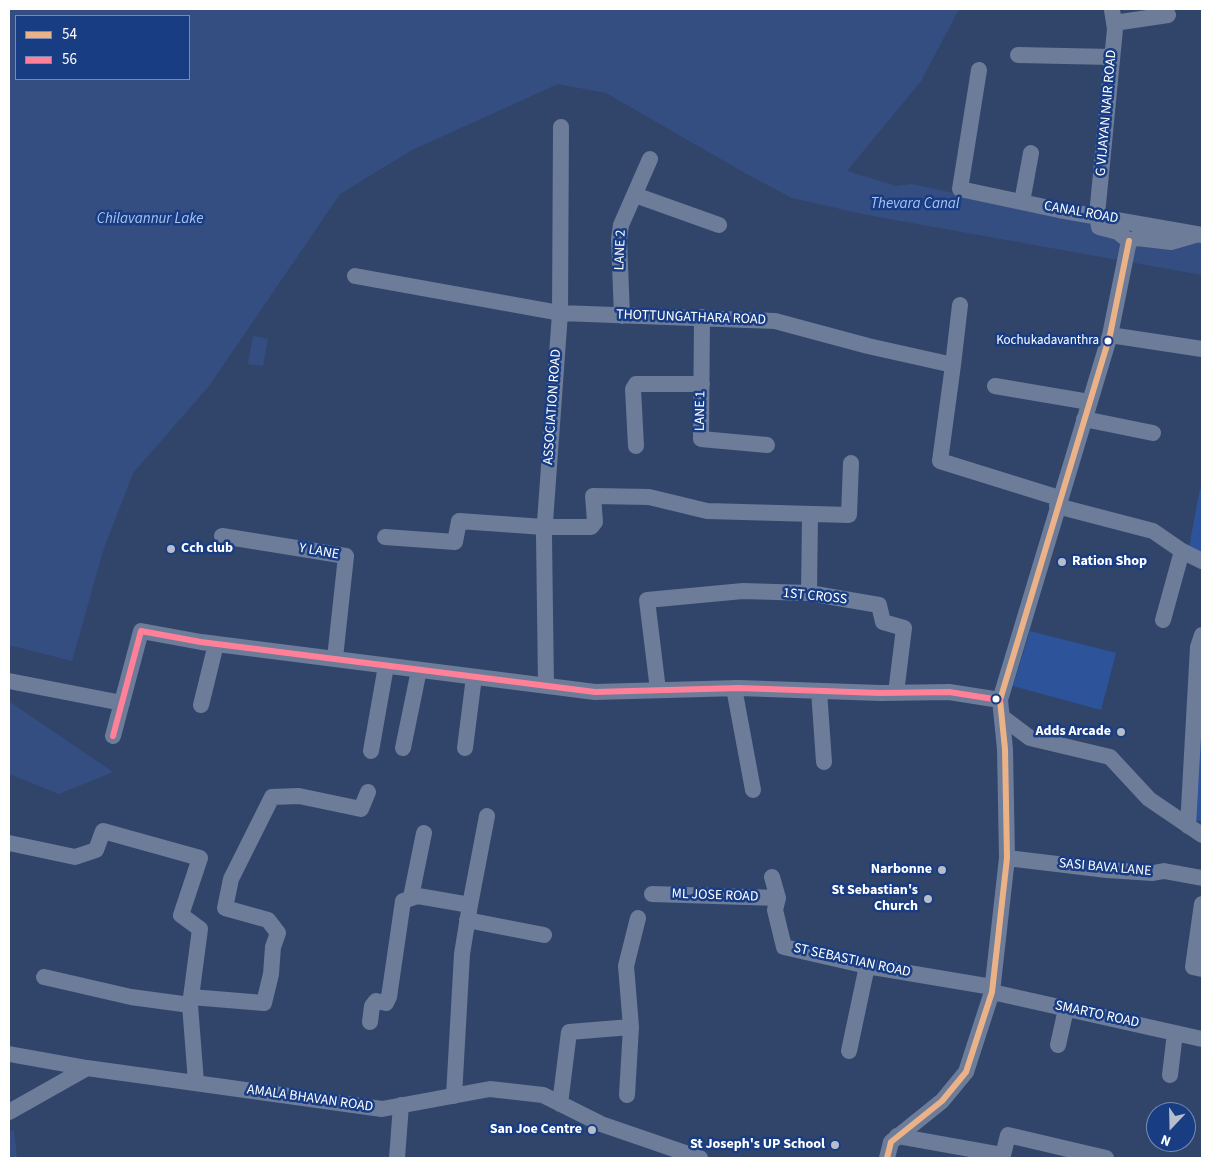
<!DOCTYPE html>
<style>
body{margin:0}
#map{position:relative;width:1211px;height:1167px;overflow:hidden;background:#31456b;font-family:"Source Sans 3",sans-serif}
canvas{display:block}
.frame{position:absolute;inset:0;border:10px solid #fff;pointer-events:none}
.legend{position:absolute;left:15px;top:15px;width:175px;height:65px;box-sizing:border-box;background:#193d83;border:1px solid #758bb5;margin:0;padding:6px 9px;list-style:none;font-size:15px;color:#fff}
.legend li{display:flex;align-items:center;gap:10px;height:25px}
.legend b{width:25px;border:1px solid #758bb5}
.north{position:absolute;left:1146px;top:1102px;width:50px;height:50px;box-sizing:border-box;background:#193d83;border:1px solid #758bb5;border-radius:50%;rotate:201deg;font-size:14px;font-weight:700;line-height:20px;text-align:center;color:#fff}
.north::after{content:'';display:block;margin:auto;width:18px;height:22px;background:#b7becb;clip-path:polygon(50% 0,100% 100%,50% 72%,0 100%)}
</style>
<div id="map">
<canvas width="1211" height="1167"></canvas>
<div class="frame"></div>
<ul class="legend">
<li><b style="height:6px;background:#ebb288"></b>54</li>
<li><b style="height:6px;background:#ff8098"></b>56</li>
</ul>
<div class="north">N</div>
</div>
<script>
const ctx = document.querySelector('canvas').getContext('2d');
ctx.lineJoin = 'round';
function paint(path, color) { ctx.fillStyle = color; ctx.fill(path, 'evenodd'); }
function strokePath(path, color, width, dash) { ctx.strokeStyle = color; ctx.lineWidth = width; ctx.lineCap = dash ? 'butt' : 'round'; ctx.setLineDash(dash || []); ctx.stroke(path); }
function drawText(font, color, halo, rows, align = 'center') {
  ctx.font = font + ' "Source Sans 3",sans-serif'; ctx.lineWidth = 5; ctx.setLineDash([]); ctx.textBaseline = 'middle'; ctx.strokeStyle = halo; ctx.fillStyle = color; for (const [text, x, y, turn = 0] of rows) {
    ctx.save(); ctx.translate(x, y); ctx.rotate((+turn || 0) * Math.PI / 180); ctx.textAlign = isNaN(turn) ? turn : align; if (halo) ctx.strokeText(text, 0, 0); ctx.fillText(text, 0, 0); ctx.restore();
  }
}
paint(new Path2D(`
 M1200,489l2,1v64l-13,-7z
 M1030,631l86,22 -15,57 -88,-24z
 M1202,666v156l-7,-2z`), '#2d539b');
paint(new Path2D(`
 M9,9h950l-38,72 -74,90 49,15 16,-2 230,51 60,6v34l-335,-60 -75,-17 -47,-25 -139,-80 -48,-9 -146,66 -72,44 -131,192 -76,87 -30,78 -31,110 -63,-16zM16,16h173v63h-173z
 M253,336l15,3 -5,27 -15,-2z
 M9,702h1l103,70 -54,22 -50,-20z
 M14,1130l3,28h-8v-25z`), '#354e82');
strokePath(new Path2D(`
 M1112,10l3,19 -18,186 2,12 19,5 11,9
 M1114,23l54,-8
 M1018,55l94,2
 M979,70l-19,119 99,21 143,25
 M635,195l84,30
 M1022,202l9,-49
 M1129,241l8,-3 34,4 24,-7
 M355,276l205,37 215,8 93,25 85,19 -13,96 119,37
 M622,316l-3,-77 2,-14 29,-66
 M702,317l-1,122 66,6
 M1110,335l92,14
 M953,365l7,-60
 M995,386l94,16
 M1084,419l69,14
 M636,446l-3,-57 3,-5h66
 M1057,506l96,25 29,20 20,10
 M222,536l124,20 -11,102
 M385,537l70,5 4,-21 85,6h47l4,-5 -2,-26 56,1 58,14 142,4 2,-52
 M809,593l1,-78
 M1163,620l19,-69
 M9,681l113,22
 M546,686l-2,-150 16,-223 1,-186
 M734,688l19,102
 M658,690l-11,-90 96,-9 66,2 70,12 4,17 21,6 -8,65
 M819,691l5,71
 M201,705l15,-61
 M1002,717l28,21 80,19 39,42 53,36
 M113,736l28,-105 60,11 394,50 144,-4 141,5 69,-1 51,8
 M403,748l16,-78
 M465,748l9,-71
 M371,751l15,-85
 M1188,826l10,-179 4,-12
 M9,843l66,14 21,-7 7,-19 97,27 -19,57 19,14 -10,76 6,77
 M1007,858l100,12 46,3 11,-2 38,7
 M772,877l6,21 -3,12 9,37 83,19 125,21
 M652,894l126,4
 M411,897l13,-64
 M1202,904l-9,63 9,2
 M470,905l17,-89
 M467,920l77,15
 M44,977l87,20 59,8
 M992,992l210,47
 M191,997l73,6 7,-29 2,-27 5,-14 -10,-13 -43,-12 6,-29 41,-82 27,-1 62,13 7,-17
 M370,1022l2,-16 4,-5 10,2 3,-6 14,-96 15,-5 52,9 -8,49 -8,142
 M1058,1045l8,-36
 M849,1051l18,-85
 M9,1054l78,14
 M1170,1075l5,-42
 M627,1095l4,-68
 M560,1104l9,-72 62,-5 -5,-61 12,-48
 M9,1112l78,-44 295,41 108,-20 53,6 58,29 99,34
 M897,1136l106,19 5,-20 98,23
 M397,1158l4,-53
 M887,1158l4,-16 51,-41 24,-29 26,-80 15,-134 -2,-109 -5,-49 110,-365 19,-94`), '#6c7c99', 16);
strokePath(new Path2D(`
 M887,1158l4,-16 51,-41 24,-29 26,-80 15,-134 -2,-109 -5,-49 110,-365 19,-94`), '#ebb288', 6);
strokePath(new Path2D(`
 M113,736l28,-105 60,11 394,50 144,-4 141,5 69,-1 51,8`), '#ff8098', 6);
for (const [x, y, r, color] of [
 [1108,341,4.5,"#fff"],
 [171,549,5,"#b7becb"],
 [1062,562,5,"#b7becb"],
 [996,699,4.5,"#fff"],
 [1121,732,5,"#b7becb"],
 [942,870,5,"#b7becb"],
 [928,899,5,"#b7becb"],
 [592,1130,5,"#b7becb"],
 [835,1145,5,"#b7becb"]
]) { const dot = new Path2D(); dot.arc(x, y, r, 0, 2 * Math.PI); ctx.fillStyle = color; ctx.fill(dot); strokePath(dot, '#193d83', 2); }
drawText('13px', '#fff', '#193d83', [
 ["Kochukadavanthra",1099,341]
], 'right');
drawText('14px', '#fff', '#193d83', [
 ["G VIJAYAN NAIR ROAD",1107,113,-85],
 ["CANAL ROAD",1081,213,10],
 ["LANE 2",621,250,-88],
 ["THOTTUNGATHARA ROAD",691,318,2],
 ["ASSOCIATION ROAD",553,407,-86],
 ["LANE 1",701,411,-89],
 ["Y LANE",319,552,10],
 ["1ST CROSS",815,597,6],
 ["SASI BAVA LANE",1105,868,5],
 ["ML JOSE ROAD",715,896,2],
 ["ST SEBASTIAN ROAD",852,961,12],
 ["SMARTO ROAD",1097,1015,12],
 ["AMALA BHAVAN ROAD",310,1099,8]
]);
drawText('bold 14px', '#fff', '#193d83', [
 ["Cch club",181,549,"left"],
 ["Ration Shop",1072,562,"left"],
 ["Adds Arcade",1111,732],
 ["Narbonne",932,870],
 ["St Sebastian's",918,891],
 ["Church",918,907],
 ["San Joe Centre",582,1130],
 ["St Joseph's UP School",825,1145]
], 'right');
drawText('italic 15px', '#a9c3f3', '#193d83', [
 ["Thevara Canal",915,205],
 ["Chilavannur Lake",150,220]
]);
</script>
